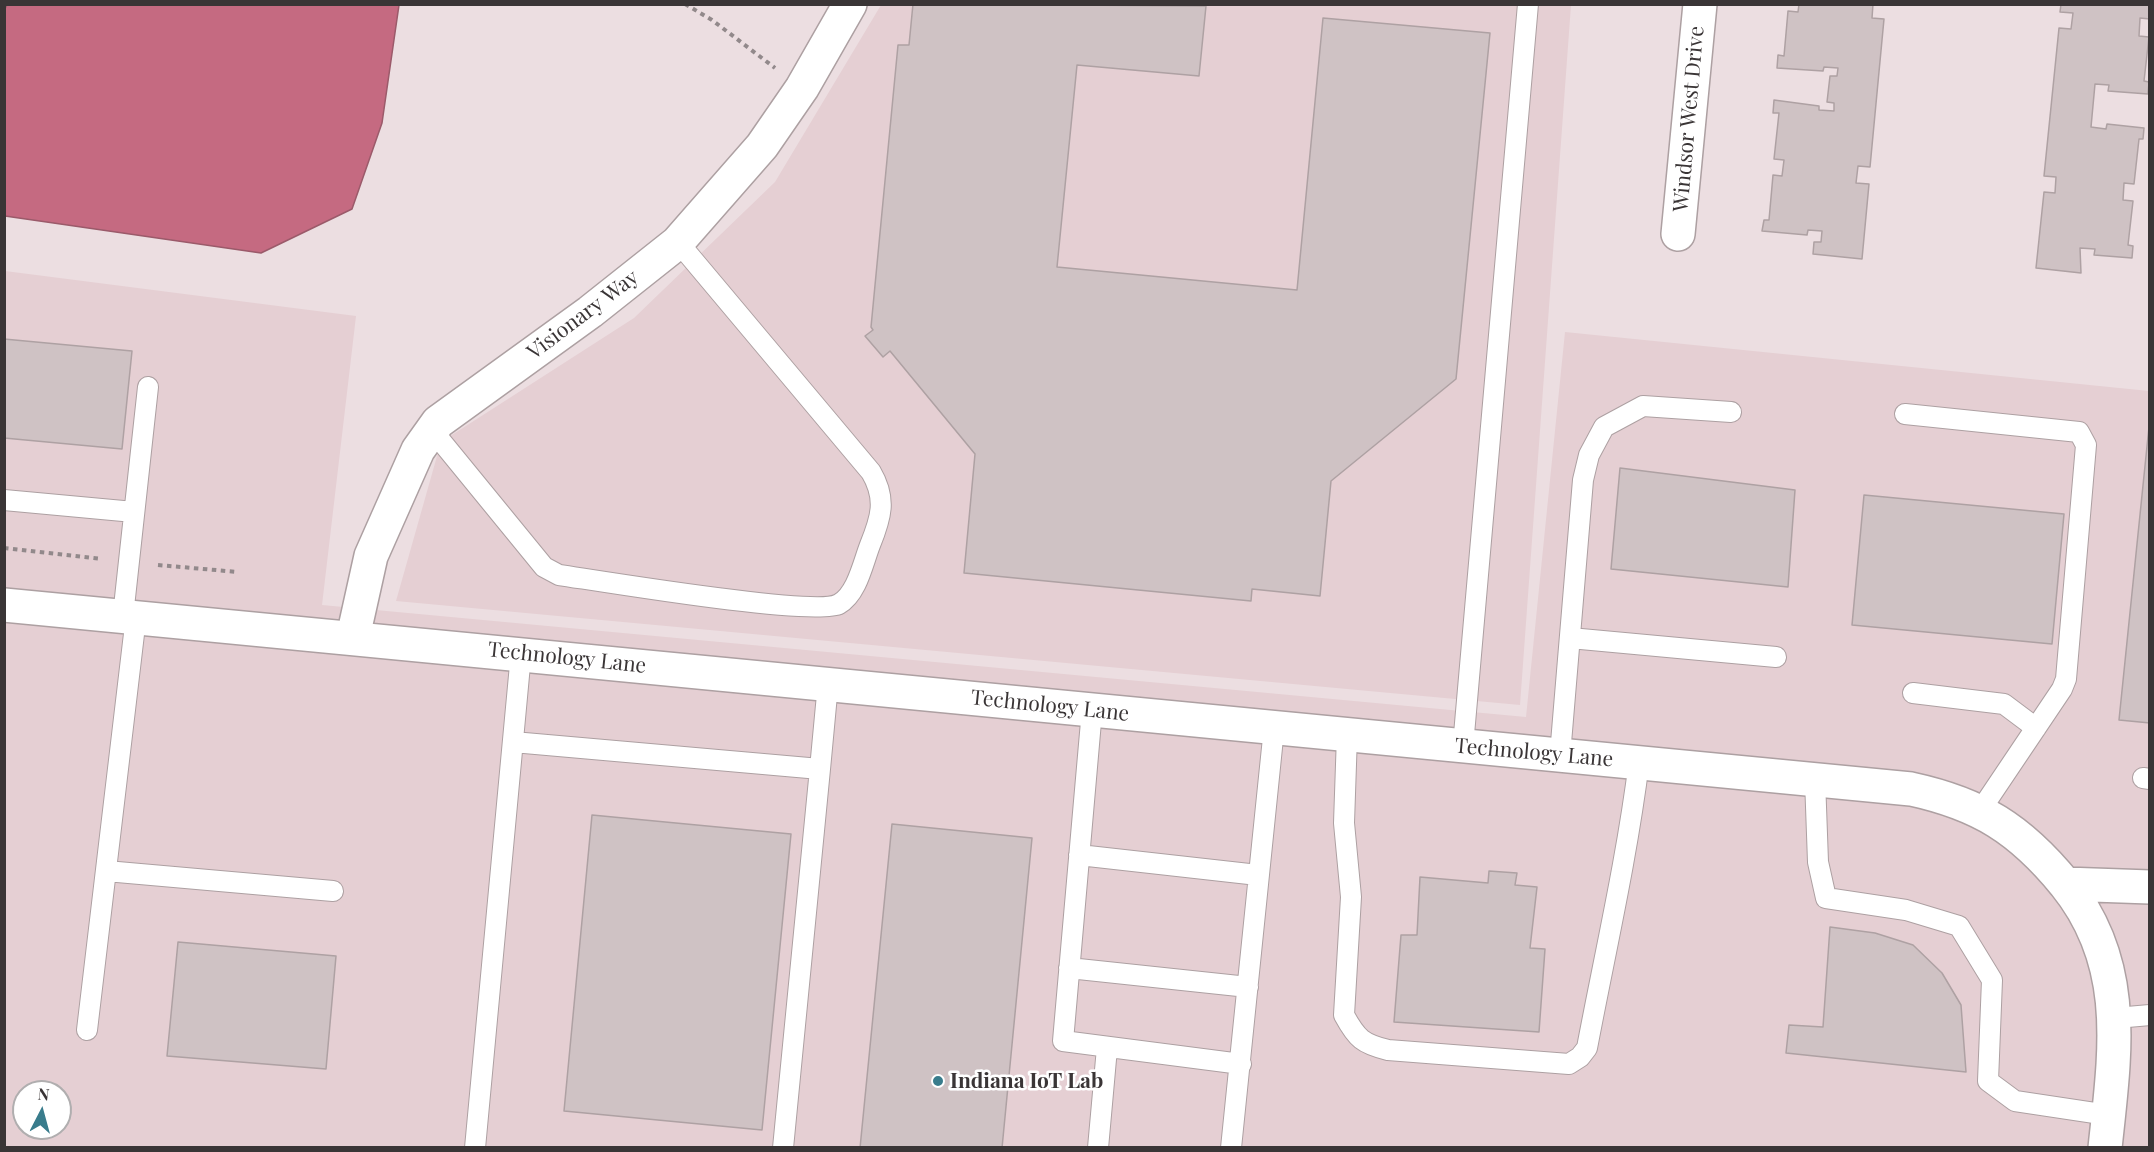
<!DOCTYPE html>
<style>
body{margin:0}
#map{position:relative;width:2154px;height:1152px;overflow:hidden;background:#ecdee1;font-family:"Playfair Display",serif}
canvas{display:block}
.frame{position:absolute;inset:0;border:6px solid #3a3536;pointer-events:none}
.north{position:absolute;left:12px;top:1080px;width:60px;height:60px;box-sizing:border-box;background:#fff;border:2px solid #b0aeaf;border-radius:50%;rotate:6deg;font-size:16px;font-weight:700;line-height:24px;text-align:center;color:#3a3536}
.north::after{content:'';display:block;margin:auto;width:21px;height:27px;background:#397c8c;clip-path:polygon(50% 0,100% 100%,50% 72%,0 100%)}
</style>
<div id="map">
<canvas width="2154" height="1152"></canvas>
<div class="frame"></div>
<div class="north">N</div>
</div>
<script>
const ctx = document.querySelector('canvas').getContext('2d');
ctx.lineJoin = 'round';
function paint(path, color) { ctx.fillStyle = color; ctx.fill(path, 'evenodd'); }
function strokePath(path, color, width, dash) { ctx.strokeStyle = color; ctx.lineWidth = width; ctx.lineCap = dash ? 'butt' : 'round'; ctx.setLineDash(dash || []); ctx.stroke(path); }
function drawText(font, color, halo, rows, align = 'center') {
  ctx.font = font + ' "Playfair Display",serif'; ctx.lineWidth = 5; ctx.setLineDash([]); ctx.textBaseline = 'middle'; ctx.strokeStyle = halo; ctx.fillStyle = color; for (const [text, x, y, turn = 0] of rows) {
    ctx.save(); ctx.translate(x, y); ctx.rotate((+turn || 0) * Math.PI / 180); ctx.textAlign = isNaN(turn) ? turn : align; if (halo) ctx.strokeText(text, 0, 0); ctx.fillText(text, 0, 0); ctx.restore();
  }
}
paint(new Path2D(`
 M881,5h690l-51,700 -1124,-104 45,-159 193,-124 141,-136z
 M5,271l351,45 -34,289 1204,112 39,-385 584,59v756l-2144,1zM24,1092h36v36h-36z`), '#e5cfd3');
const water = new Path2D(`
 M7,5h392l-17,118 -30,86 -91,44 -256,-37 -1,-206z`);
paint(water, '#c56a81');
strokePath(water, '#9b5a6a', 1.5);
const building = new Path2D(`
 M913,4l293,2 -7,70 -122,-11 -20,202 240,23 26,-272 167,15 -34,346 -125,102 -11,115 -68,-7 -1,12 -287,-28 11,-119 -85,-103 -7,6 -18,-21 8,-6 -2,-3 27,-282h11z
 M1799,4h74l-1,14 12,1 -14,148 -12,-1 -2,17 13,1 -7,75 -49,-5 1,-12h7l1,-11 -14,-1 -1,5 -45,-4 2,-11h5l4,-45 9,1 2,-16 -10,-1 5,-46h-6l1,-13 45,6v4l15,1v-8l-7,-1 3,-26h7l1,-8 -14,-1 -1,4 -46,-3 1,-13 6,1 4,-45 10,1z
 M2061,4h89v15l-10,-1 -1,18 10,1 -5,44 5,1 -1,12 -40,-3 1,-6 -14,-1 -4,43 15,2 1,-5 37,4 -1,11h-4l-5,45 -10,-1 -1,17 10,1 -5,44 5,1 -1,12 -38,-3 1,-6 -15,-1 1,25 -45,-5 8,-76 11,1 1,-16 -12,-1 15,-148 12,1 2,-16 -13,-1z
 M4,339l128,12 -10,98 -118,-11z
 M2150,417v306l-31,-3z
 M1620,468l175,22 -7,97 -177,-18z
 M1864,495l200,19 -12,130 -200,-19z
 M592,815l199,19 -29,296 -198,-19z
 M892,824l140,14 -30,310h-142z
 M1489,871l28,2 -2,12 22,2 -7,61 15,1 -6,83 -145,-10 7,-87h16l3,-58 68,6z
 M1830,927l45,6 38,12 29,28 19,32 5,67 -180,-19 3,-28 34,2z
 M178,942l158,14 -10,113 -159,-13z`);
paint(building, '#cfc2c4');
strokePath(building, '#aea1a3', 1.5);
const lane = new Path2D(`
 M1905,414l174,18 7,13 -20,234 -4,10 -82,122
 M432,430l112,137 15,8c41,6 256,42 280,29 18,-10 24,-41 31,-59 11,-27 17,-46 1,-73l-193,-230
 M4,500l130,12
 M123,616l25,-229
 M1570,638l206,19
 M1913,693l91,11 32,24
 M1092,710l-29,331 178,23
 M1347,735l-3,88 7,74 -7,118c13,24 19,29 44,35l181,14 11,-7 7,-9c18,-95 40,-190 52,-286
 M513,742l307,27 8,-85
 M1463,746l65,-742
 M1560,755l23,-275 6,-25 15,-28 39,-21 88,6
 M2143,778l7,1
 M1815,779l3,83 8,36 80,12 53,16 33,54 -4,101 27,20 93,14
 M1079,855l179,20
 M106,871l227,20
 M1069,968l179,19
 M2116,1018l34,-3
 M87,1030l49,-413
 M475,1148l46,-494
 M783,1148l37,-379
 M1098,1148l9,-100
 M1231,1148l43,-420`);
const street = new Path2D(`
 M1678,234l22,-230
 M4,605l1907,184c69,15 109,40 154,95l85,3
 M353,637l18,-81 47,-106 20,-28 152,-110 87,-69 85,-97 40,-58 48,-84
 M2065,884c65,80 50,169 40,264`);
strokePath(lane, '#ada0a2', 22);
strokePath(street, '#ada0a2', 36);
strokePath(new Path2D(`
 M685,4l27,16 63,48
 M4,548l98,11
 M158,565l80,7`), '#92898b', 4, [4.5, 4.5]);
strokePath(lane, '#fff', 20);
strokePath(street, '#fff', 33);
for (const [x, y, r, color] of [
 [938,1081,6,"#397c8c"]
]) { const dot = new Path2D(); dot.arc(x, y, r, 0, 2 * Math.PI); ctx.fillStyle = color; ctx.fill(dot); strokePath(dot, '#fff', 2); }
drawText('21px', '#3a3536', '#fff', [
 ["Windsor West Drive",1689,119,-85],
 ["Visionary Way",583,315,-37],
 ["Technology Lane",567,658,6],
 ["Technology Lane",1050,706,6],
 ["Technology Lane",1534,753,5]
]);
drawText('bold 21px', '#3a3536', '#fff', [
 ["Indiana IoT Lab",950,1081]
], 'left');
</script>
